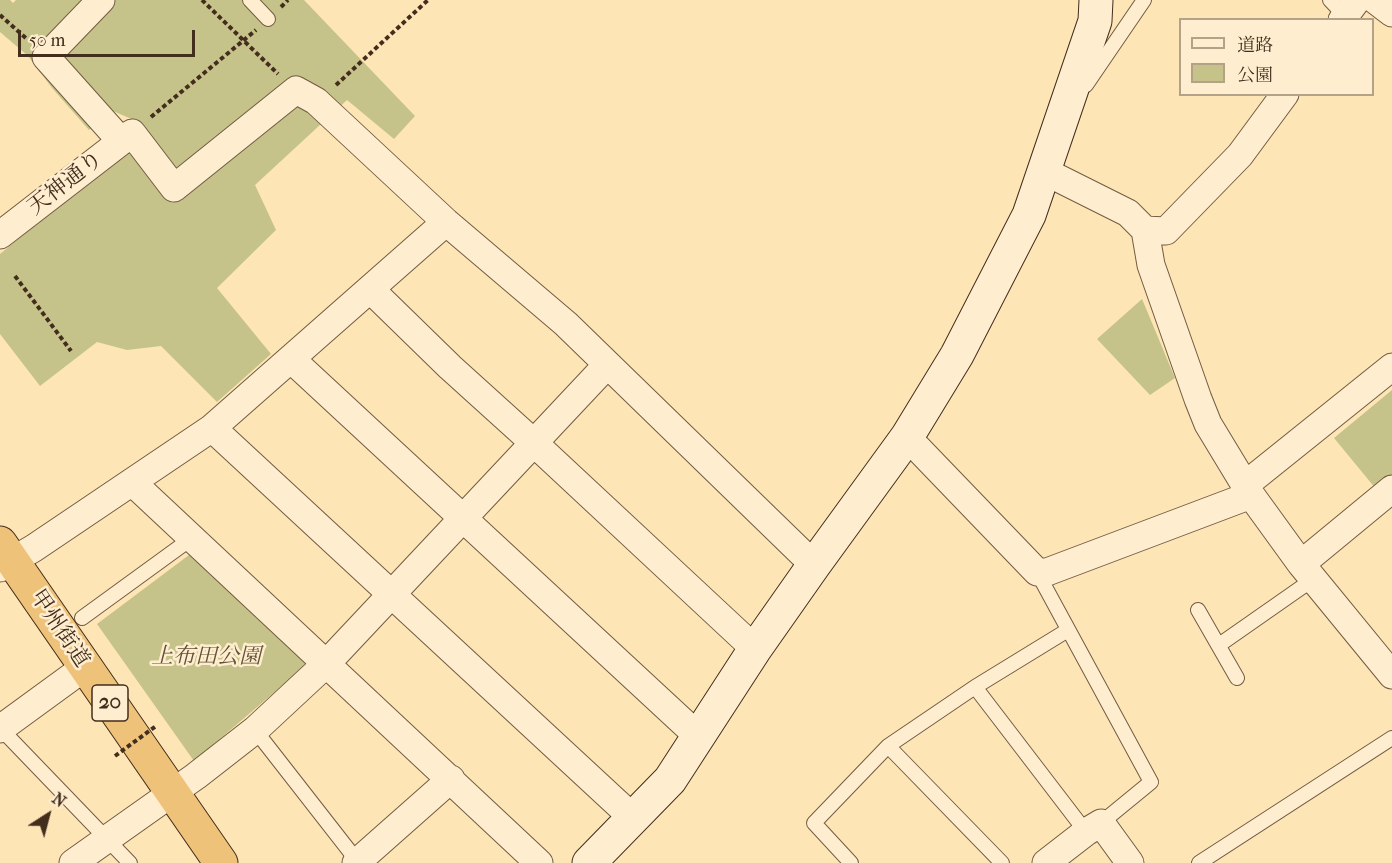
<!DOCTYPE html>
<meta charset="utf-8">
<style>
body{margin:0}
#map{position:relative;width:1392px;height:863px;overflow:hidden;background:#fee5b5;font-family:"IM FELL French Canon","Noto Serif JP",serif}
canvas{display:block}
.legend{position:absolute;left:1179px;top:18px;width:195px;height:78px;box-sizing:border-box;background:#feeecf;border:2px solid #b3a188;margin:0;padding:8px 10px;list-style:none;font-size:18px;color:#432d1d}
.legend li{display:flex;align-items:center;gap:12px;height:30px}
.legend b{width:30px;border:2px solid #b3a188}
.north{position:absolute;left:18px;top:785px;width:60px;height:60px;-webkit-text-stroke:4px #feeecf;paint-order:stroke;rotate:36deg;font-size:16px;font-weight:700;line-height:24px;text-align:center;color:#432d1d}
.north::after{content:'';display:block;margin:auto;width:21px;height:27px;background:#432d1d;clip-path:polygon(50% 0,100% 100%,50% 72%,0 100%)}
.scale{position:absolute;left:18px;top:30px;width:177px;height:27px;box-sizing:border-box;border:3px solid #432d1d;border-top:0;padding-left:8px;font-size:18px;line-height:21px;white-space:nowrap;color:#432d1d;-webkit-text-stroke:4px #feeecf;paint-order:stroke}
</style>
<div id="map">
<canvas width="1392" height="863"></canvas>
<ul class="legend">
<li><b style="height:8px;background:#feeecf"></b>道路</li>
<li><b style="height:16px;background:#c5c38a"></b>公園</li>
</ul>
<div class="north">N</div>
<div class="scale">50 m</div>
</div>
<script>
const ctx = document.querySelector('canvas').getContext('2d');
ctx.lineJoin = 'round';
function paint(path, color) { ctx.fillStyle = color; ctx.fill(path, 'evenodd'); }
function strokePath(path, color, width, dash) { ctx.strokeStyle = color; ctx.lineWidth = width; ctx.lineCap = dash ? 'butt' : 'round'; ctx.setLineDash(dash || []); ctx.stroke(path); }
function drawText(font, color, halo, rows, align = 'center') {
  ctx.font = font + ' "IM FELL French Canon","Noto Serif JP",serif'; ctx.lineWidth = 5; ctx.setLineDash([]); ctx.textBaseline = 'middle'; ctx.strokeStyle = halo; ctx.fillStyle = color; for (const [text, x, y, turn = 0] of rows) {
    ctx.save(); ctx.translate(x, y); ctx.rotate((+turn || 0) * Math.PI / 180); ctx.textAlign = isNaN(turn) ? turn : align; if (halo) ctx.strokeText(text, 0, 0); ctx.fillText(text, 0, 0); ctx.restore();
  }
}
paint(new Path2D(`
 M0,0h10l3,3 3,-3h288l111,116 -21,23 -47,-39 -92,85 21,45 -59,58 54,66 -54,48 -56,-56 -34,4 -30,-8 -57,44 -40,-52v-80l75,-62 61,-71 -23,-10 -24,19 -37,-42 -24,-32 -28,-24z
 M1142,299l33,79 -25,17 -53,-56z
 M1392,390v86l-16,13 -42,-51z
 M193,552l119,108 -118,101 -97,-137z`), '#c5c38a');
const lane = new Path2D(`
 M250,0l18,19
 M1330,0l15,16
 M1086,85l58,-85
 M1037,572l114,210 -50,41
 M1198,610l39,68
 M82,618l110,-80
 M1219,645l83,-58 12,-6
 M975,687l111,145
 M1,729l129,134
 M255,730l103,132
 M888,746l114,117
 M851,863l-37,-40 74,-77 87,-59 93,-57
 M1199,863l193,-125`);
const street = new Path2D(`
 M101,0l-55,57 75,84
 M1375,0l17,13
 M1342,20l15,-20
 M1044,171l84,42 17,17 6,35 47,134 10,25 43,71 50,69 91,111
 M1145,230l21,1 74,-76 45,-61
 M0,235l132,-102 42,55 122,-98 20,11 130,121 120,102 248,241
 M370,289l80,78 84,76 221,206
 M291,359l407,377
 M212,428l420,389
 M907,437l130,135h10l204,-77
 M133,483l406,380
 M1245,485l147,-118
 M1301,564l91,-75
 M0,568l34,-20 178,-120 234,-206
 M0,729l85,-62
 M73,863l123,-87 59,-46 71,-66 281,-299
 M356,863l95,-84
 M1046,863l40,-31 15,-9 29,40`);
const secondary = new Path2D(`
 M589,863l81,-83 85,-131 59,-84 93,-128 50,-82 72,-140 66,-194 1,-21`);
const highway = new Path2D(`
 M0,543l221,320`);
strokePath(lane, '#725b43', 16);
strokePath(street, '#725b43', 29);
strokePath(secondary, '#432d1d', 35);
strokePath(highway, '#432d1d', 35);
strokePath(new Path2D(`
 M202,0l76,74
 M281,7l7,-7
 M0,15l28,25
 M336,85l92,-85
 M151,117l105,-87
 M15,276l56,75`), '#432d1d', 4, [4.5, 3]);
strokePath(lane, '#feeecf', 14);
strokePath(street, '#feeecf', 27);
strokePath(secondary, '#feeecf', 33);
strokePath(highway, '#efc27a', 33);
strokePath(new Path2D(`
 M115,756l41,-30`), '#432d1d', 4, [4.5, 3]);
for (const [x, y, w] of [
 [110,703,36]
]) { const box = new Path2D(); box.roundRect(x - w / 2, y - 18, w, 36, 4.5); ctx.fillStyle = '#feeecf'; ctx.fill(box); strokePath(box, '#432d1d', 1.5); }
drawText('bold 21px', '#432d1d', null, [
 ["20",110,703]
]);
drawText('22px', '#432d1d', '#feeecf', [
 ["天神通り",66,184,-38],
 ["甲州街道",59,629,56]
]);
drawText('italic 22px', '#645238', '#feeecf', [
 ["上布田公園",206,658]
]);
</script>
